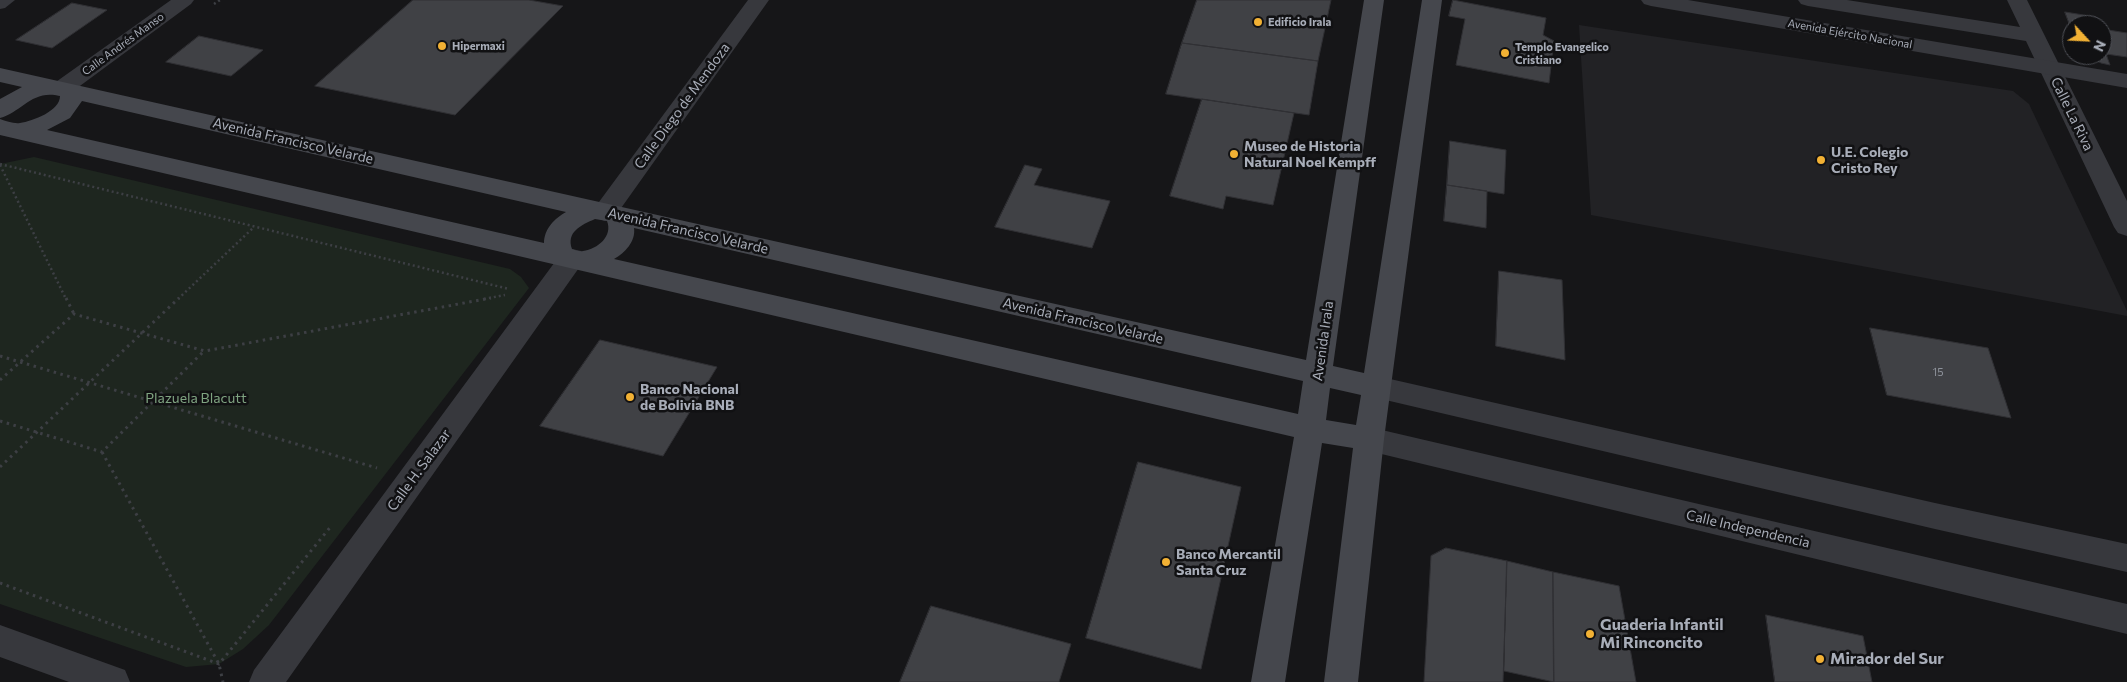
<!DOCTYPE html>
<meta charset="utf-8">
<style>
body{margin:0}
#map{position:relative;width:2127px;height:682px;overflow:hidden;background:#161618;font-family:Commissioner,sans-serif}
canvas{display:block}
.north{position:absolute;left:2062px;top:15px;width:50px;height:50px;box-sizing:border-box;background:#111113;border:1px solid #4d4f55;border-radius:50%;rotate:115deg;font-size:14px;font-weight:700;line-height:20px;text-align:center;color:#a8adb8}
.north::after{content:'';display:block;margin:auto;width:18px;height:22px;background:#f2b134;clip-path:polygon(50% 0,100% 100%,50% 72%,0 100%)}
</style>
<div id="map">
<canvas width="2127" height="682"></canvas>
<div class="north">N</div>
</div>
<script>
const ctx = document.querySelector('canvas').getContext('2d');
ctx.lineJoin = 'round';
function paint(path, color) { ctx.fillStyle = color; ctx.fill(path, 'evenodd'); }
function strokePath(path, color, width, dash) { ctx.strokeStyle = color; ctx.lineWidth = width; ctx.lineCap = dash ? 'butt' : 'round'; ctx.setLineDash(dash || []); ctx.stroke(path); }
function drawText(font, color, halo, rows, align = 'center') {
  ctx.font = font + ' Commissioner,sans-serif'; ctx.lineWidth = 5; ctx.setLineDash([]); ctx.textBaseline = 'middle'; ctx.strokeStyle = halo; ctx.fillStyle = color; for (const [text, x, y, turn = 0] of rows) {
    ctx.save(); ctx.translate(x, y); ctx.rotate((+turn || 0) * Math.PI / 180); ctx.textAlign = isNaN(turn) ? turn : align; if (halo) ctx.strokeText(text, 0, 0); ctx.fillText(text, 0, 0); ctx.restore();
  }
}
paint(new Path2D(`
 M1579,25l434,66 16,13 98,207v5l-536,-101z`), '#222225');
paint(new Path2D(`
 M34,157l476,112 11,8 8,11 -260,337 -26,24 -24,15 -33,3 -186,-63v-440z`), '#1e261f');
const building = new Path2D(`
 M413,0h116l34,6 -108,109 -140,-29z
 M1197,0h134l-13,61 -136,-18z
 M1453,0l93,18 -3,17 11,6 -5,42 -93,-18 9,-46 -16,-3z
 M72,3l35,7 -55,38 -36,-8z
 M2065,12l31,5 3,8h-27v6z
 M2102,29l25,4v24l-21,-3 4,11 -9,-2 -14,-8h15z
 M199,36l64,14 -32,26 -65,-14z
 M1182,43l136,18 -9,54 -143,-21z
 M1202,99l92,14 -21,92 -47,-9 -3,13 -53,-13z
 M1450,141l56,9 -2,44 -57,-9z
 M1025,165l17,4 -8,16 76,16 -18,47 -97,-21z
 M1447,185l40,6 -1,37 -42,-7z
 M1499,271l63,9 3,80 -69,-14z
 M1870,328l118,20 23,70 -124,-23z
 M600,340l117,27 -54,89 -123,-30z
 M1138,462l103,25 -40,182 -115,-31z
 M1446,548l61,13 -4,121h-79l7,-126z
 M1507,561l46,11 1,110 -50,-11z
 M1553,572l66,14 17,96h-82z
 M931,606l140,38 -12,38h-159z
 M1766,615l97,21 9,46h-97z`);
paint(building, '#404145');
strokePath(building, '#303034', 1);
strokePath(new Path2D(`
 M214,4l6,-4
 M0,164l509,125
 M0,165l66,134
 M178,299l75,-71
 M484,299l21,-4`), '#3d3f44', 2.5, [2, 3]);
strokePath(new Path2D(`
 M66,298l8,16
 M0,356l377,112
 M0,380l74,-66 131,37 286,-53
 M0,421l102,31 102,-101
 M102,452l117,212 4,18
 M0,467l179,-169
 M0,583l219,81 113,-139`), '#3d3f44', 3, [2.5, 4.5]);
paint(new Path2D(`
 M0,0h15l-10,8 -5,1z`), '#37383d');
paint(new Path2D(`
 M171,0h23l-3,4 -122,90 -8,2 -8,-2 -3,-5 3,-5z
 M748,0h21l-155,218 -9,3 -9,-3 -3,-6 3,-6z
 M1798,0h49l173,27 -13,-27h20l100,201v35l-9,-3 -4,-6 -88,-186 -218,-35 -7,-2z
 M572,249l9,2 4,7 -4,7 -295,417h-37l5,-12 309,-419z
 M1369,427l758,177v30l-758,-183 -10,-3 -5,-9 5,-9z
 M0,625l125,45 5,12h-61l-69,-25z`), '#37383d');
paint(new Path2D(`
 M1641,0h47l439,74v14l-476,-82 -7,-2z
 M1377,376l558,127 192,41v28l-192,-43 -558,-131 -10,-3 -4,-8 4,-8z`), '#37383d');
paint(new Path2D(`
 M1364,0h20l-51,366 31,7 58,-373h20l-58,439 -26,243h-34l29,-234 -31,-5 -37,239h-34l43,-245 -1294,-302v-16c6,2 14,5 20,4 13,-2 40,-12 40,-27 -28,-7 -38,16 -60,22v-19l22,-12 -22,-5v-14l1306,292zM82,101l484,111c-11,6 -22,17 -22,31l-497,-113 23,-12zM595,219l12,2c6,15 -9,28 -24,30 -3,1 -8,-1 -11,-2 -6,-17 9,-24 23,-30zM634,228l669,153 -5,33 -684,-155c11,-6 22,-18 20,-31zM1330,388l31,7 -5,30 -30,-5z`), '#45474d');
for (const [x, y, r, color] of [
 [1258,22,5,"#f2b134"],
 [442,46,5,"#f2b134"],
 [1505,53,5,"#f2b134"],
 [1234,154,5,"#f2b134"],
 [1821,160,5,"#f2b134"],
 [630,397,5,"#f2b134"],
 [1166,562,5,"#f2b134"],
 [1590,634,5,"#f2b134"],
 [1820,659,5,"#f2b134"]
]) { const dot = new Path2D(); dot.arc(x, y, r, 0, 2 * Math.PI); ctx.fillStyle = color; ctx.fill(dot); strokePath(dot, '#111113', 2); }
drawText('bold 11px', '#a8adb8', '#111113', [
 ["Edificio Irala",1268,22],
 ["Hipermaxi",452,46],
 ["Templo Evangelico",1515,47],
 ["Cristiano",1515,60]
], 'left');
drawText('11px', '#a8adb8', '#111113', [
 ["Avenida Ejército Nacional",1850,34,10],
 ["Calle Andrés Manso",123,44,-36]
]);
drawText('11px', '#8e929b', null, [
 ["15",1938,372]
]);
drawText('14px', '#a8adb8', '#111113', [
 ["Calle Diego de Mendoza",682,106,-54],
 ["Calle La Riva",2072,114,64],
 ["Avenida Francisco Velarde",293,141,13],
 ["Avenida Francisco Velarde",688,231,13],
 ["Avenida Francisco Velarde",1083,321,13],
 ["Avenida Irala",1323,341,-82],
 ["Calle H. Salazar",419,470,-54],
 ["Calle Independencia",1748,529,13]
]);
drawText('bold 14px', '#a8adb8', '#111113', [
 ["Museo de Historia",1244,146],
 ["Natural Noel Kempff",1244,162],
 ["U.E. Colegio",1831,152],
 ["Cristo Rey",1831,168],
 ["Banco Nacional",640,389],
 ["de Bolivia BNB",640,405],
 ["Banco Mercantil",1176,554],
 ["Santa Cruz",1176,570]
], 'left');
drawText('14px', '#7fa381', '#111113', [
 ["Plazuela Blacutt",196,398]
]);
drawText('bold 16px', '#a8adb8', '#111113', [
 ["Guaderia Infantil",1600,625],
 ["Mi Rinconcito",1600,643],
 ["Mirador del Sur",1830,659]
], 'left');
</script>
